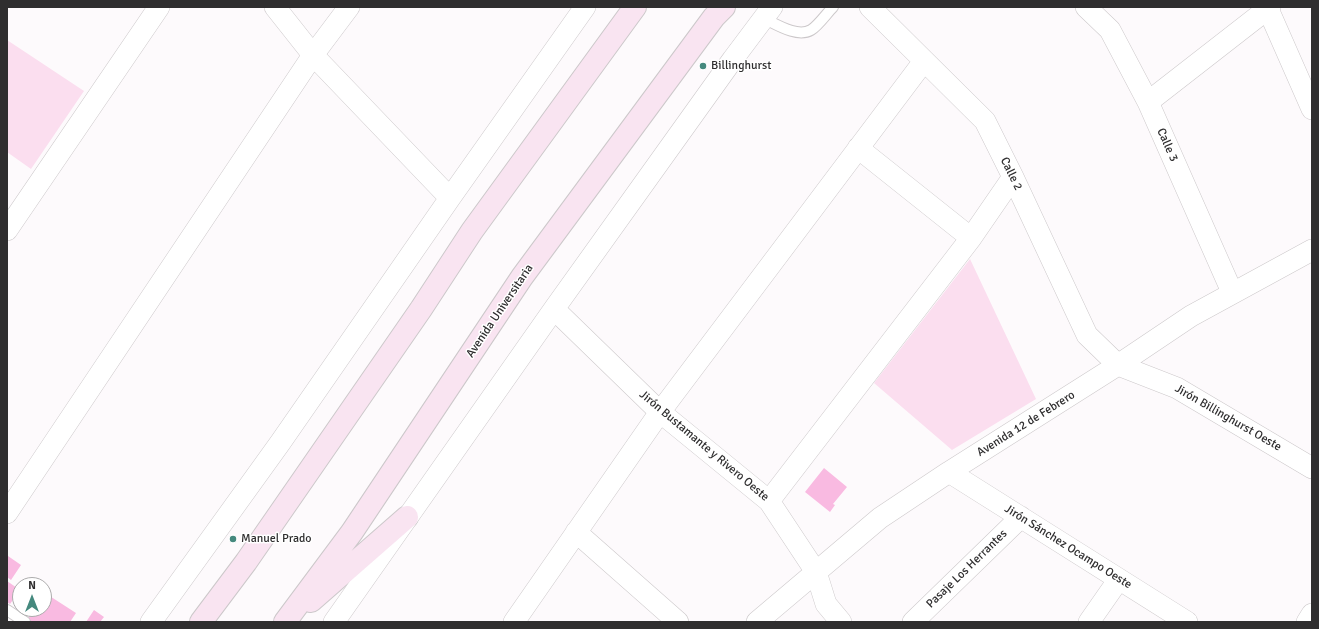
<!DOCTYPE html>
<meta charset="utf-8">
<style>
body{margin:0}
#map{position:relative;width:1319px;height:629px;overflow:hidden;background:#fdfafc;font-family:Signika,sans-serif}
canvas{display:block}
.frame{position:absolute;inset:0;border:8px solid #2f2e2f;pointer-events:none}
.north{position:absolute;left:12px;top:577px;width:40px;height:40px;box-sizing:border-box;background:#fff;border:1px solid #acabac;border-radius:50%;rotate:0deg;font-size:11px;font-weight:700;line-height:16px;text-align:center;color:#2f2e2f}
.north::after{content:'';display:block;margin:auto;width:14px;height:18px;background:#45897e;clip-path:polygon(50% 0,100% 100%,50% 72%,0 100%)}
</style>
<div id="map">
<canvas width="1319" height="629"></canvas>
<div class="frame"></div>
<div class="north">N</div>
</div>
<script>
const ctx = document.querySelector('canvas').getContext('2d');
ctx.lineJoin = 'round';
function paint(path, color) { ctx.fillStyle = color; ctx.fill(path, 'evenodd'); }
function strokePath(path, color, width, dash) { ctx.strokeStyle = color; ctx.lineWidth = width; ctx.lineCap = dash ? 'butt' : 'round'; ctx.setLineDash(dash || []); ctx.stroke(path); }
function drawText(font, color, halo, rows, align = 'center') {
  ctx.font = font + ' Signika,sans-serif'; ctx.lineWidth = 3; ctx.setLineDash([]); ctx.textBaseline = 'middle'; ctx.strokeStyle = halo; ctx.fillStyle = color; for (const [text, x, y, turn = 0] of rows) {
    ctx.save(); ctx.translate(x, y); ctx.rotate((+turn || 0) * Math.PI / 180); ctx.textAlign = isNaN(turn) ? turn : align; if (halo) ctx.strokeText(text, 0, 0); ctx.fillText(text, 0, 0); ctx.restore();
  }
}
paint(new Path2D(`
 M7,40l77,51 -53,78 -24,-17z
 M970,259l66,140 -84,51 -78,-67z`), '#fbdeef');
paint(new Path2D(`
 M824,468l23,19 -14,17 2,1 -5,7 -25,-20z
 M8,556l13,9 -10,15 -4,-3z
 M7,581l13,9 -10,14 -3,-2z
 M45,593l31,20 -6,9h-44l8,-13h10v-14z
 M94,610l10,7 -4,5h-14z`), '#f9bae1');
const lane = new Path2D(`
 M763,18c13,6 34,20 48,12 7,-4 16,-17 22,-23
 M7,610l18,12`);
const street = new Path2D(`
 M275,7l38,48 137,143
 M870,7l115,114 28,56 74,158 31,30 59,23 135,80
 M1086,7l24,23 38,72 84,190
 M1268,9l44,100
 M1148,102l122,-95
 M858,148l113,90
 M7,230l152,-223
 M554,309l106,103 109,89 47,71 10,32 15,18
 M949,472l238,150
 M769,501l202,-263 42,-61
 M7,513l306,-458 36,-48
 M576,532l102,90
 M151,622l129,-179 170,-245 135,-191
 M334,622l220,-313 179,-250 39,-52
 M514,622l146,-210 264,-351
 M757,622l123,-104 69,-46 169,-107 73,-49 121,-66
 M913,622l108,-105
 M1089,622l30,-43
 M1307,622l5,-8`);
const secondary = new Path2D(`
 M311,601l96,-84
 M201,622l45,-60 175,-253 51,-78 163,-224
 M285,622l67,-90 170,-255 192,-260 10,-10`);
strokePath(lane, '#ccc8ca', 12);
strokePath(street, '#ccc8ca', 22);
strokePath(secondary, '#ccc8ca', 24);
strokePath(lane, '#fff', 10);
strokePath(street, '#fff', 21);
strokePath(secondary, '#f9e4f1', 22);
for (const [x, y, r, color] of [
 [703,66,4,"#45897e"],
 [233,539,4,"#45897e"]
]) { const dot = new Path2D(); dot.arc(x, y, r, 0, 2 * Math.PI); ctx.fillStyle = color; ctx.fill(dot); strokePath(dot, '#fff', 1.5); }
drawText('12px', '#2f2e2f', '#fff', [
 ["Billinghurst",711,66],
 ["Manuel Prado",241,539]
], 'left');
drawText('12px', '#2f2e2f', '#fff', [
 ["Calle 3",1167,145,66],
 ["Calle 2",1011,174,64],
 ["Avenida Universitaria",500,311,-56],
 ["Jirón Billinghurst Oeste",1228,418,30],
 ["Avenida 12 de Febrero",1026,424,-32],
 ["Jirón Bustamante y Rivero Oeste",704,446,40],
 ["Jirón Sánchez Ocampo Oeste",1068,547,32],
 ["Pasaje Los Herrantes",967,569,-44]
]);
</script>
